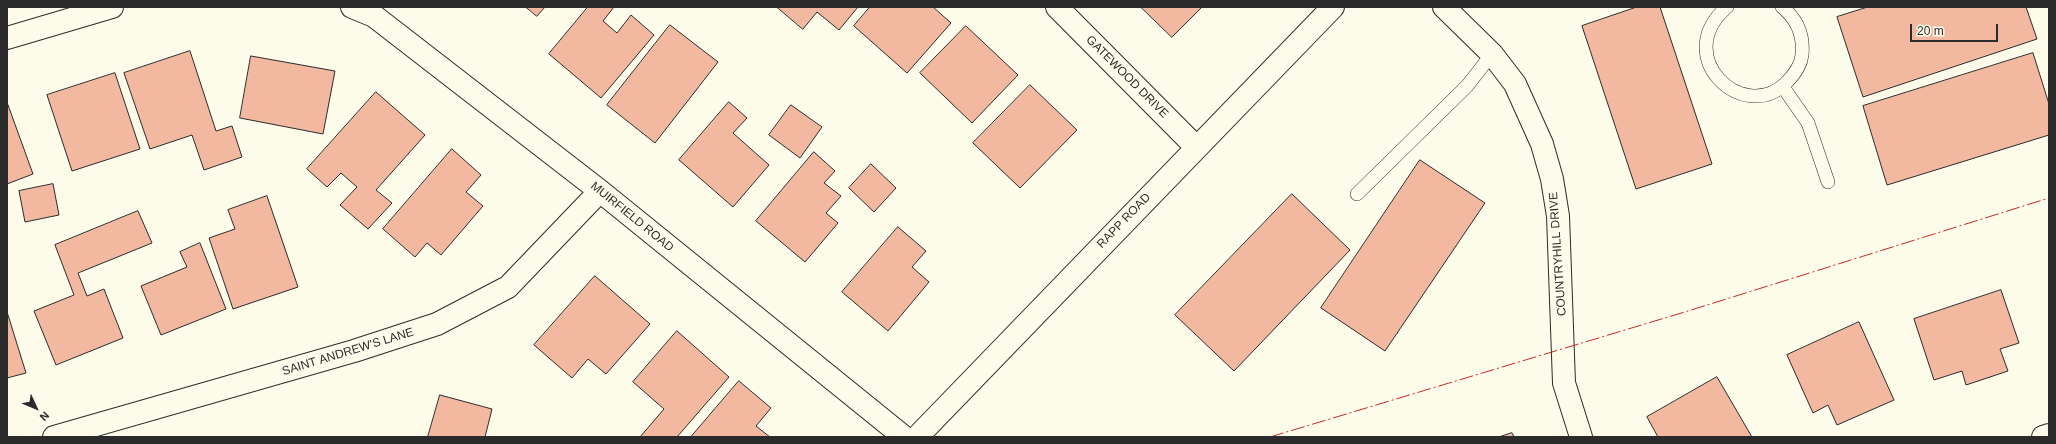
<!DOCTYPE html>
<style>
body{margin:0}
#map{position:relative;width:2056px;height:444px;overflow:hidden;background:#fdfbea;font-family:Arial,sans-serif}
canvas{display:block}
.frame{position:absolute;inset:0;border:8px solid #2b2b2b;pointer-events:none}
.north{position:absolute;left:16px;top:388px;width:40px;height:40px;-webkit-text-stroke:3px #fdfbea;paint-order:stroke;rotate:134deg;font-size:11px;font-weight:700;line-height:16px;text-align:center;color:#2b2b2b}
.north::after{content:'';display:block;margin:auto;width:14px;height:18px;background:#2b2b2b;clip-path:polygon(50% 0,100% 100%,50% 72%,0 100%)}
.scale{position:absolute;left:1910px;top:24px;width:88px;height:18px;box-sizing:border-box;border:2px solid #2b2b2b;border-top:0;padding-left:5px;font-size:12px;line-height:14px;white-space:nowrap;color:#2b2b2b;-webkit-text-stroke:3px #fdfbea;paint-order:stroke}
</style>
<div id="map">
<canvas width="2056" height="444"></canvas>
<div class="frame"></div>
<div class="north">N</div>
<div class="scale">20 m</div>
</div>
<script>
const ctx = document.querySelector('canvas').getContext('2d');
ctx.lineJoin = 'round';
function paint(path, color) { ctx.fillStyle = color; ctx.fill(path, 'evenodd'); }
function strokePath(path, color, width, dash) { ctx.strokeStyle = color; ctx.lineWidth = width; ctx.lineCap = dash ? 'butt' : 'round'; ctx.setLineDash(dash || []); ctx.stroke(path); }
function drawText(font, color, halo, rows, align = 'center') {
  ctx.font = font + ' Arial,sans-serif'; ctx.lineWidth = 3; ctx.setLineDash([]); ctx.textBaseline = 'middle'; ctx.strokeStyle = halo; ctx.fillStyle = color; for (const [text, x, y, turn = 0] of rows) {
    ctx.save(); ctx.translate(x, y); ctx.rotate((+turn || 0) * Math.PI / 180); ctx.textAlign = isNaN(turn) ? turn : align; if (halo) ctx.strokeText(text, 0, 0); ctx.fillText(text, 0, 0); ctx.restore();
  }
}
const building = new Path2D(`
 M526,7h19l-8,9z
 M588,7h26l-11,14 14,12 14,-18 23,20 -53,63 -52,-44z
 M777,7h81l-19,23 -22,-18 -14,17z
 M870,7h63l18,16 -44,50 -53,-47z
 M1141,7h61l-30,30z
 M1637,7h23l52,157 -76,25 -54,-163z
 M1868,7h158l11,32 -174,58 -26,-80z
 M670,25l48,37 -63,81 -48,-38z
 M966,26l52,49 -46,48 -52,-50z
 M190,51l26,80 16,-5 10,31 -38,13 -12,-35 -42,14 -26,-76z
 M2033,53l16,51v31l-162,50 -24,-79z
 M251,56l84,15 -12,63 -83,-16z
 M115,73l25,76 -68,22 -25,-76z
 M1030,85l47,45 -57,58 -47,-45z
 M376,92l49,43 -49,55 16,13 -24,26 -28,-24 17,-18 -16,-14 -14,14 -20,-18z
 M729,102l18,16 -14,15 36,32 -36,42 -54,-47z
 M8,105l25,69 -26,10v-78z
 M791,105l31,22 -22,31 -31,-23z
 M452,149l29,26 -15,17 17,14 -42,49 -14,-12 -12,14 -32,-28z
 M814,152l21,19 -11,12 17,13 -15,17 12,10 -33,39 -49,-41z
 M1420,160l65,43 -100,148 -64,-43z
 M871,164l25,24 -22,24 -25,-24z
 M53,184l6,31 -34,7 -6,-31z
 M1292,194l58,56 -116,121 -59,-56z
 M267,196l31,91 -65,22 -24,-71 26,-9 -7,-19z
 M138,211l14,32 -74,30 9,23 17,-7 19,49 -67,27 -22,-54 40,-16 -19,-50z
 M898,227l28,24 -14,16 17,15 -41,49 -46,-39z
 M200,243l26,66 -65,26 -20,-49 46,-19 -7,-15z
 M595,276l55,48 -44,50 -18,-15 -16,19 -38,-33z
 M2001,290l18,53 -19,6 8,22 -42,14 -4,-14 -28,9 -20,-61z
 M8,315l18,58 -19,5v-62z
 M1859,322l35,78 -57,25 -9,-20 -15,8 -26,-58z
 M677,331l52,46 -52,60h-37l24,-28 -31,-27z
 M1717,377l35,60h-94l-11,-20z
 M739,381l32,27 -15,18 14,11h-79z
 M440,395l52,14 -7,28h-57z
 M1512,433l2,4h-15z`);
paint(building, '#f2b8a0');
strokePath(building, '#2b2b2b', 1);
const service = new Path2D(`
 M1727,7c-57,49 16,118 59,76 8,-8 15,-17 16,-28 2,-20 -5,-36 -20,-48
 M1783,87l25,36 20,59
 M1357,194l110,-108 25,-32`);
const minor = new Path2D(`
 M352,7l22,9 226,175 304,246
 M1057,7l139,140
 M1444,7l48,47 23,30 27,60 10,35 6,37 6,167 17,54
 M7,38l105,-31
 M54,437l300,-86 83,-27 71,-37 92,-96
 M2043,437l6,-2`);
const tertiary = new Path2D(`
 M917,437l416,-430`);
strokePath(service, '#2b2b2b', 14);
strokePath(minor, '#2b2b2b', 24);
strokePath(tertiary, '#2b2b2b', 24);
strokePath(service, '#fdfbea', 13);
strokePath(minor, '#fdfbea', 22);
strokePath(tertiary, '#fdfbea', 22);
strokePath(new Path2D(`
 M1270,437l418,-126 361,-113`), '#c62828', 1, [14, 3, 2, 3]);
drawText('12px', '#2b2b2b', '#fdfbea', [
 ["GATEWOOD DRIVE",1127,77,45],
 ["MUIRFIELD ROAD",632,217,39],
 ["RAPP ROAD",1124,221,-46],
 ["COUNTRYHILL DRIVE",1558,254,-94],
 ["SAINT ANDREW'S LANE",348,352,-17]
]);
</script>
